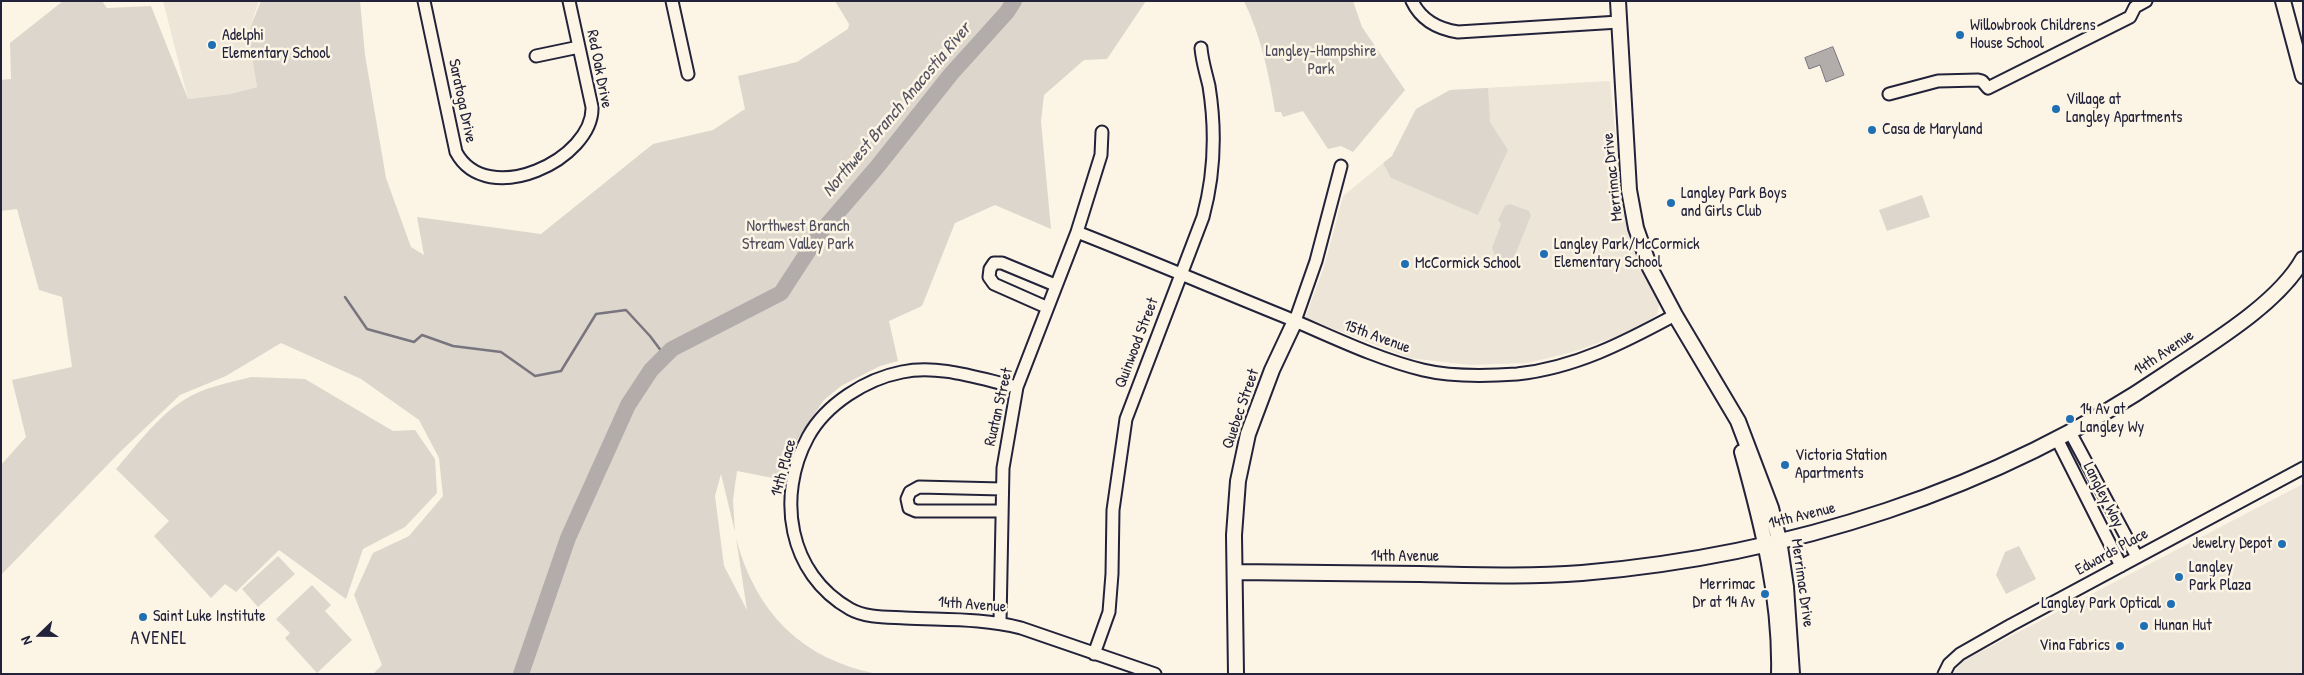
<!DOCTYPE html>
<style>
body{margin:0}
#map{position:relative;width:2304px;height:675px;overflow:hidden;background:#fcf5e5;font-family:"Patrick Hand",sans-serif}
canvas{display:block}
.frame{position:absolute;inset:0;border:2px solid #22223b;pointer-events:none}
.north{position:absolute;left:15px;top:610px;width:50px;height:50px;-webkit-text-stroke:4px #fcf5e5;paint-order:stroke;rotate:248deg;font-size:14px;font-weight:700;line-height:20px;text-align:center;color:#22223b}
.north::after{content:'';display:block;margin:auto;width:18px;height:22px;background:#22223b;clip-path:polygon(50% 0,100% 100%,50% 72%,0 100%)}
</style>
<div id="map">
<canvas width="2304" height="675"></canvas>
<div class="frame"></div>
<div class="north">N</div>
</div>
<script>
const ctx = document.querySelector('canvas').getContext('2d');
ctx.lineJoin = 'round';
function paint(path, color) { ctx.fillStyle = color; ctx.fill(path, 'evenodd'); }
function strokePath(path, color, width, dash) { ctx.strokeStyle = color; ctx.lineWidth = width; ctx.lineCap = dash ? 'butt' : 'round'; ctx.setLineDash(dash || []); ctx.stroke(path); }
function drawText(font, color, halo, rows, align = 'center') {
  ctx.font = font + ' "Patrick Hand",sans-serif'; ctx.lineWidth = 5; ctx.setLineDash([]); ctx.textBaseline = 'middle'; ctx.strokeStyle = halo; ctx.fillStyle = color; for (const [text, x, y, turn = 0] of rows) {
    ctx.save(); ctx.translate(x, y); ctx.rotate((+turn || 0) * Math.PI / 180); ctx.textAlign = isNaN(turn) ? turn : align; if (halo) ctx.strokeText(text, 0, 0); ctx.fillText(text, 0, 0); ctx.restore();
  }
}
paint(new Path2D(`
 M163,1h96l-11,32 9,54 -27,7 -42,5z
 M1610,81l13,129 19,56 17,39 -2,10 -28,17 -56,20 -46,11 -57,2 -60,-7 -105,-40 19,-51 19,-71 49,-40 24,-47 34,-19z
 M2303,484v190h-350l10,-13z`), '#ece5d8');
paint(new Path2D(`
 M63,1h39l5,7 44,-2 37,93 42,-5 27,-7 -9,-54 13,-32h99l5,54 21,123 25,69 13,8 -7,-38 124,17 112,-90 60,-14 32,-21 -7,-33 59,-14 51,-33 1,-5 -14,-23h311l-39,58 -23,1 -40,35 -3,26 10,108 -56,-24 -40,18 -33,83 -33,15 9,40 -18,5 -39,20 -17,14 -39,58 -7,21 -41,-8 -4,29 2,32 -14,-58 -6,22 9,70 23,44 -11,-72c19,74 66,122 142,136h-505l9,-9 -28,-70 19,-42 36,-17 34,-40 -4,-38 -20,-38 -58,-41 -80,-36 -55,33 -46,19 -59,56 -120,124v-110l25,-28 -14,-57 60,-13 -10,-70 -23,-7 -22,-81 -16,2v-131l10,-1 -1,-36z
 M1244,1h109l9,26 43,63 -52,62 -12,-6 -13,3 -25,-38 -20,6 -2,-5h-6c-6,-38 -14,-76 -31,-111z
 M1488,88l2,34 18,28 -30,65 -87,-37 -8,-15 9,-7 24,-47 34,-19z
 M1922,195l8,22 -43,14 -8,-21z
 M1510,204l19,7 2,4 -22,55 -15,-6 2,-6 -4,-10 9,-24 -3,-4 7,-14z
 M251,377l54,2 88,52 22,-1 20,29 2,34 -32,34 -42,22 -17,50 -67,-49 -43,42 -11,-8 -14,14 -57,-62 15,-15 -53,-52c21,-24 41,-52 68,-69 20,-13 44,-17 67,-23z
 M2019,546l17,33 -30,15 -10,-19 9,-23z
 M278,556l17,18 -37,33 -16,-18z
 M312,585l19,20 -6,6 27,29 -35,33 -32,-35 5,-5 -14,-14z`), '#dcd6cc');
const water = new Path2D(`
 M1833,47l11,28 -18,7 -6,-17 -11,4 -4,-11z`);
paint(water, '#b2adab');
strokePath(water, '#78757e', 1);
strokePath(new Path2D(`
 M345,297l22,32 47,13 8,-7 31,11 48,6 34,24 26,-5 35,-57 30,-4 24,26 15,20`), '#78757e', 2.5);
strokePath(new Path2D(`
 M521,674l47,-136 60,-133 23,-35 21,-21 109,-56 39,-60 57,-66 74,-93 56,-62 7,-11`), '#b2adab', 16);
const minor = new Path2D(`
 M424,1l32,151c31,58 138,7 136,-45l-23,-106
 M672,1l16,73
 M1412,1c9,19 26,28 46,31l161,-10
 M536,56l43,-9
 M1889,94l49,-13 40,-1 4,1 6,7 142,-71 5,-10 11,-6
 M1077,232c69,27 137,56 206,84 46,19 91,42 140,54 29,7 65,6 94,4 58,-6 108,-32 158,-59
 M1046,307l-52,-23 -5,-7 1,-8 4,-6h8l53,22
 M1295,321l21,-60 25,-95
 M1017,387c-37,-8 -78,-23 -115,-15 -36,7 -76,32 -94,65 -32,59 -20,137 42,172 16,9 37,8 55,9 39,2 78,0 116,10l134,46
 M2070,432l67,125
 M2057,439l64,127
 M1001,511h-85l-7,-3 -2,-9 3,-7 9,-5 83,2
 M1000,622l3,-154 14,-81 60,-155 24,-77 1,-23
 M1094,654l15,-42 3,-38 1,-64 13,-91 77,-202c12,-44 13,-87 6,-131 -3,-13 -7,-25 -8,-38
 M1944,674l5,-10 11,-10 51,-29 292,-157`);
const tertiary = new Path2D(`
 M1618,1l11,189 7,38 14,40 25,47 63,106 33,87 8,32 7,47 6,87
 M2283,1l20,75
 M1742,452c20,72 39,147 37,222
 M1235,572c61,1 123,1 185,2 54,1 108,3 162,-1 205,-17 414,-83 585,-200 43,-29 111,-69 136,-114
 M1236,674l-2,-139 4,-54 10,-47 24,-64 23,-49`);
strokePath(minor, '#22223b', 15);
strokePath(tertiary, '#22223b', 18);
strokePath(minor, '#fcf5e5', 11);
strokePath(tertiary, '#fcf5e5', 14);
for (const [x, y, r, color] of [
 [1960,35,5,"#1f6fb2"],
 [212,45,5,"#1f6fb2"],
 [2056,109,5,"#1f6fb2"],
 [1872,130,5,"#1f6fb2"],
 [1671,203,5,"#1f6fb2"],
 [1544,254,5,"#1f6fb2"],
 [1405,264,5,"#1f6fb2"],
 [2070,419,5,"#1f6fb2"],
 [1785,465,5,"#1f6fb2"],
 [2282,544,5,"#1f6fb2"],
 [2179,577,5,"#1f6fb2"],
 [1765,594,5,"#1f6fb2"],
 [2171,604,5,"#1f6fb2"],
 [143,617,5,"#1f6fb2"],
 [2144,626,5,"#1f6fb2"],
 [2120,646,5,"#1f6fb2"]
]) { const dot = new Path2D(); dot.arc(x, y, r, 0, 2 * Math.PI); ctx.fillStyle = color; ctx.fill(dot); strokePath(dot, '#fcf5e5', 2); }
drawText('16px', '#22223b', '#fcf5e5', [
 ["Willowbrook Childrens",1970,26],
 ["House School",1970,44],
 ["Adelphi",222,36],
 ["Elementary School",222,54],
 ["Village at",2066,100],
 ["Langley Apartments",2066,118],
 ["Casa de Maryland",1882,130],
 ["Langley Park Boys",1681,194],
 ["and Girls Club",1681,212],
 ["Langley Park/McCormick",1554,245],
 ["Elementary School",1554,263],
 ["McCormick School",1415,264],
 ["14 Av at",2080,410],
 ["Langley Wy",2080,428],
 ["Victoria Station",1795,456],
 ["Apartments",1795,474],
 ["Jewelry Depot",2272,544,"right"],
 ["Langley",2189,568],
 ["Park Plaza",2189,586],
 ["Merrimac",1755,585,"right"],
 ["Dr at 14 Av",1755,603,"right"],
 ["Langley Park Optical",2161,604,"right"],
 ["Saint Luke Institute",153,617],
 ["Hunan Hut",2154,626],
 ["Vina Fabrics",2110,646,"right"]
], 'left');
drawText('16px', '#504f5f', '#fcf5e5', [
 ["Langley-Hampshire",1321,52],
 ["Park",1321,70],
 ["Northwest Branch",798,227],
 ["Stream Valley Park",798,245]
]);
drawText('16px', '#22223b', '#fcf5e5', [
 ["Red Oak Drive",599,69,79],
 ["Saratoga Drive",462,101,78],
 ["Merrimac Drive",1613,177,-96],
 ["15th Avenue",1377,337,20],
 ["Quinwood Street",1137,343,-69],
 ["14th Avenue",2164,353,-34],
 ["Ruatan Street",999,407,-77],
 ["Quebec Street",1241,409,-71],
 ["14th Place",784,468,-75],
 ["Langley Way",2103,495,63],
 ["14th Avenue",1802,516,-14],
 ["Edwards Place",2112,552,-29],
 ["14th Avenue",1405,557],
 ["Merrimac Drive",1802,583,82],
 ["14th Avenue",972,605,4]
]);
drawText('italic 18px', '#545362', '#fcf5e5', [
 ["Northwest Branch Anacostia River",897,110,-50]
]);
ctx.letterSpacing = '1px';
drawText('18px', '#22223b', '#fcf5e5', [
 ["AVENEL",159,639]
]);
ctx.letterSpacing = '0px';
</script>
